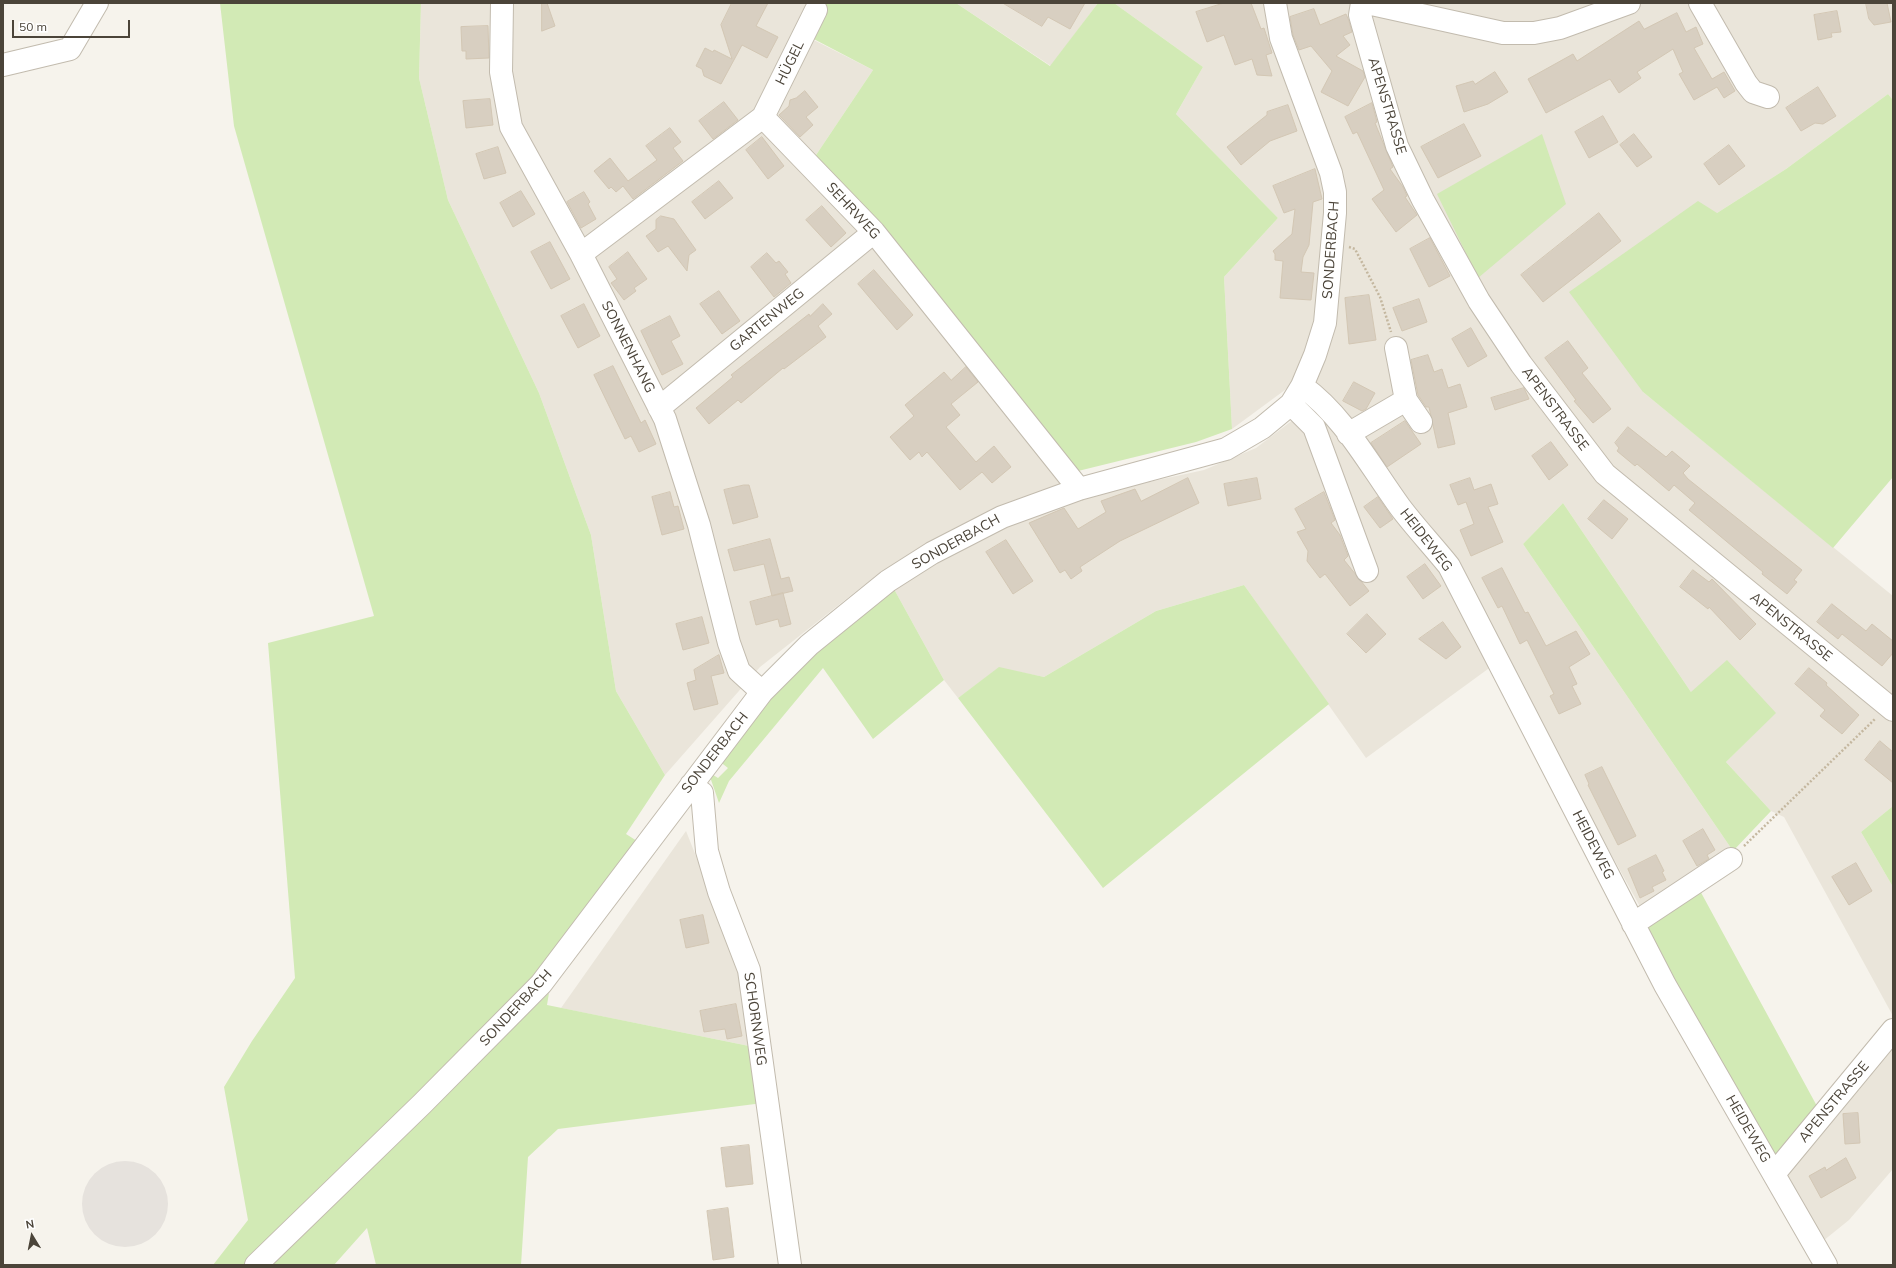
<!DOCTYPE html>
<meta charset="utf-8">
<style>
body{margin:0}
#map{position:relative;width:1896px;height:1268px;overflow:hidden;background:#f6f3ec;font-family:Mulish,sans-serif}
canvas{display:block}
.frame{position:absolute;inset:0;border:4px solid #4b4439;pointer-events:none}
.north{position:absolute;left:12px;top:1216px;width:40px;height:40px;-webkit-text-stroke:3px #fff;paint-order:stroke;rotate:350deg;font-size:11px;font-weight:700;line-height:16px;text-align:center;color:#4b4439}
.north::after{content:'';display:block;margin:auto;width:14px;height:18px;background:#4b4439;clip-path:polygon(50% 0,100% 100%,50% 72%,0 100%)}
.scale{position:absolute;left:12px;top:20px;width:118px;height:18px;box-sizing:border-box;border:2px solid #4b4439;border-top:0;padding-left:5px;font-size:12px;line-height:14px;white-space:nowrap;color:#4b4439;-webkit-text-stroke:3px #fff;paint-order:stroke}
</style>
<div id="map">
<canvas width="1896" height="1268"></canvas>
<div class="frame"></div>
<div class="north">N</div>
<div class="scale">50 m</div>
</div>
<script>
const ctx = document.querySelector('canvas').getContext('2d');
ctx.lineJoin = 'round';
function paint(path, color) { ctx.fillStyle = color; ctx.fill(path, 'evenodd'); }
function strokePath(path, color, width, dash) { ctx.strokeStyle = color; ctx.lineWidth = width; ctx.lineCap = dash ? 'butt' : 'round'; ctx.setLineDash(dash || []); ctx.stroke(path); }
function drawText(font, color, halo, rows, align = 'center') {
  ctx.font = font + ' Mulish,sans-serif'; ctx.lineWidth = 3; ctx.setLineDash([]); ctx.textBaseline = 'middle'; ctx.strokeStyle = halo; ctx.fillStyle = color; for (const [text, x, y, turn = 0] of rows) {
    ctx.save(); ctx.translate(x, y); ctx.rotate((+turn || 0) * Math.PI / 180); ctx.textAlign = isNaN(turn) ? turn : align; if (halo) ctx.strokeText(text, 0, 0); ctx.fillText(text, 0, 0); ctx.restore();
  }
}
paint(new Path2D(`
 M421,3h392l-13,30 73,37 -61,91 114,143 149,194 129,-28 52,-22 54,-41 -21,-20 -57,42 -8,-152 54,-59 -102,-104 27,-47 -89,-64h779v97l-5,-6 -102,75 -69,44 -74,179 250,204v210l-32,26 32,55v129l-109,-199 -13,-6 -45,-49 49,-49 -84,-21 -128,-189 -40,41 210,307 -90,61 -140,-254 -137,100 -122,-173 -88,26 -112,66 -45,-9 -41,30 -14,-18 -50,-91 28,-43 -44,28 -118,93 -95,108 -49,-84 -25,-156 -52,-142 -91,-193 -29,-122z
 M956,3h142l-47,63z
 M686,831l56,141 12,75 -193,-39z
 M1893,1040v129l-44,51 -26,21 -41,-69z`), '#eae5da');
paint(new Path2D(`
 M82 1204a43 43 0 1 1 86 0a43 43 0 1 1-86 0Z`), '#e6e2dd');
paint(new Path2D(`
 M220,3h201l-2,75 29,122 91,193 52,142 25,156 49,84 -39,59 11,7 -98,135 -293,289h-33l35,-45 -24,-133 28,-46 43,-63 -27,-335 106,-27 -140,-490z
 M823,3h133l94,63 48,-63h16l89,64 -27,47 102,104 -54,59 8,152 -36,13 -122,30 -262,-311 61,-91 -65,-34z
 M1888,94l5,6v377l-60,71 -190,-156 -74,-100 129,-91 19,12 69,-44z
 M1542,134l24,70 -88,74 -41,-84z
 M1563,503l128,189 36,-32 49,53 -50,49 45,49 -38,40 -210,-307z
 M1244,585l85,119 -226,184 -145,-190 41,-31 45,10 112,-66z
 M894,589l50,91 -71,59 -50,-71 -94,113 -10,22 -10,-29 1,-1 8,5 10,-10 -9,-7 50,-64 44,-43z
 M1893,806v81l-32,-55z
 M1698,887l120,221 -43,54 -133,-237z
 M549,993l-2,12 207,42 9,56 -205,26 -30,28 -7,108h-145l-9,-37 -33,37h-66z`), '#d2eab5');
const building = new Path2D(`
 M542,3h5l8,23 -13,5z
 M732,3h36l-12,23 22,11 -11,21 -25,-13 -21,39 -17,-8 -2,-7 -6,-3 9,-18 8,4 1,-2 18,9 -11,-34z
 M1003,3h82l-15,26 -22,-12 -6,9z
 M1224,3h27l10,26 3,-1 8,25 -6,2 6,21 -15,-1 -5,-16 -17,6 -11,-30 -17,7 -11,-30z
 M1866,3h21l4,19 -17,3 -5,-6z
 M1314,9l6,16 26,-11 3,7 3,11 -9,4 7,9 -14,11 27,15 2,6 -17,29 -27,-14 11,-21 -21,-25 -12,4 -6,-15 -3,-18z
 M1837,11l4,21 -10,1 1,4 -14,3 -4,-25z
 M1677,13l9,19 10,-5 7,17 -9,4 18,31 12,-7 11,19 -11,7 -7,-11 -23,13 -15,-26 4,-2 -10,-23 -36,23 4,6 -22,15 -9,-14 -64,34 -18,-34 45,-25 4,7 62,-40 5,8z
 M488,26l1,32 -23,1v-8h-4l-1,-24z
 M1495,72l13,20 -20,12 -24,8 -8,-26 17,-5 2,3z
 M1818,87l18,29 -13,8 -8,-1 -14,8 -15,-23z
 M805,91l13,16 -12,10 7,8 -13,12 -21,-22 10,-9 1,-6 6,-2z
 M490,99l3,26 -27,3 -3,-27z
 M724,102l14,18 -25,19 -14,-18z
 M1372,103l5,19 -2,1 18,44 -3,2 13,18 4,9 -2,1 12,18 -21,17 -24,-33 12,-9 -27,-58 -4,2 -8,-17z
 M1288,105l9,26 -27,10 -29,24 -14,-18 40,-32v-3z
 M1603,116l15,26 -29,16 -14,-26z
 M1464,124l17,32 -43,22 -17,-31z
 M670,128l11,14 -8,6 10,13 -50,38 -10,-13 -7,6 -5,-5 -2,2 -15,-18 16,-13 18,23 29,-21 -11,-14z
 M1634,134l18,23 -15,10 -17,-22z
 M762,137l22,29 -16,13 -22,-29z
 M1729,145l16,21 -26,19 -15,-21z
 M498,147l8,26 -22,6 -8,-25z
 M1315,169l7,30 -9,3 -4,43 -6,12 -2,15 13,1 -3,27 -31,-2 3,-37 -8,-1v-6l-2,-3 19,-17 3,-25 -11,4 -11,-27z
 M719,181l14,17 -28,21 -13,-17z
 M521,191l14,23 -22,13 -13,-24z
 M584,192l6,10 -2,2 8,15 -15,9 -14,-26z
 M822,206l24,27 -15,14 -25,-27z
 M1599,213l22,28 -78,61 -22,-27z
 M661,216l13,3 22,31 -7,5 -2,16 -19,-25 -10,6 -12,-16 10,-7v-9z
 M1430,238l20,38 -21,11 -19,-38z
 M550,242l20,37 -19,10 -20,-37z
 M628,252l19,27 -13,9 2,3 -12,9 -13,-17 6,-4 -8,-12z
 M767,253l9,10 3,-2 9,11 -3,2 6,9 -17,14 -23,-30z
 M874,270l39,45 -16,15 -39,-46z
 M719,291l21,30 -18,13 -22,-30z
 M1369,295l7,45 -27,4 -4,-46z
 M1419,299l8,23 -25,9 -9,-23z
 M584,304l16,32 -22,12 -17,-32z
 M823,304l9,10 -14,12 8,11 -42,32 -1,-1 -42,35 -3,-3 -29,24 -13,-16 37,-31 -2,-2 78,-61 1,2z
 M670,316l10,20 -9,5 12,23 -21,11 -21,-44z
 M1471,328l16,28 -19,11 -16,-28z
 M1568,341l20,27 -6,5 29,36 -18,14 -19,-22 2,-1 -31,-42z
 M1428,355l6,17 8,-3 6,19 12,-4 7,23 -19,6 7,31 -17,4 -9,-41h-3l-8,-12 -7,-35z
 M613,366l28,57 4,-3 11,24 -17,8 -8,-16 -6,3 -31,-64z
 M966,367l12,15 -27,22 9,11 -14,12 30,35 18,-16 17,21 -19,16 -10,-11 -22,18 -33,-38 -5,5 -3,-5 -9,8 -20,-23 24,-21 -9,-11 39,-33 7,8z
 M1354,382l21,11 -9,16 -4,2 -19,-10z
 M1524,388l5,11 -34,11 -4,-12z
 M1405,421l16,23 -34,23 -16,-24z
 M1628,427l38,30 6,-6 18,15 -7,7 5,6 114,91 -8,10 3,2 -10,12 -25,-20 1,-2 -74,-62 6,-7 -21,-18 -5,6 -32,-27 -2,2 -18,-15 2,-3 -4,-5z
 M1551,442l17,23 -19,15 -17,-24z
 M1188,478l11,25 -79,38 -40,26 2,4 -11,8 -6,-9 -5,3 -31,-50 35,-15 14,21 28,-17 -5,-11 34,-12 6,12z
 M1257,478l4,21 -33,7 -4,-22z
 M1470,478l4,12 17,-6 7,20 -10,3 15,35 -32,14 -11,-26 14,-6 -8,-22 -8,3 -8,-20z
 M744,485h5l9,32 -25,7 -9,-34z
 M670,492l4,15 4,-1 6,23 -22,6 -10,-38z
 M1324,492l11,28 -4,3 9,12 8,21 -4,4 25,31 -19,15 -25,-32 -5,4 -13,-17 1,-10 -11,-19 9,-3 -11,-20z
 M1378,497l15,22 -13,9 -16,-21z
 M1604,500l24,19 -16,20 -24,-20z
 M770,539l11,40 8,-2 4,14 -21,5 -8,-32 -30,7 -6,-21z
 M1006,540l27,41 -20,13 -27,-42z
 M1425,564l16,22 -18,13 -16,-22z
 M1502,568l23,45 3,-1 18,34 30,-15 14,23 -21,13 8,17 -5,2 9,18 -22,10 -9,-18 4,-2 -27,-54 -7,4 -18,-38 -4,2 -16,-30z
 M1693,570l16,12 3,-3 44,45 -16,16 -31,-33 -1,2 -28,-22z
 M783,593l8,31 -11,3 -2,-8 -22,6 -6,-23z
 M1832,604l34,27 6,-7 21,17v12l-11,13 -40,-32 -4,5 -21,-17z
 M1367,614l19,20 -20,19 -19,-19z
 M702,617l7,26 -26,7 -7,-26z
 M1443,622l18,25 -15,12 -27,-20z
 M719,655l5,18 -13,3 7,28 -24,6 -7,-27 9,-3 -2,-10z
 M1809,668l18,15 -1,2 33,30 -17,19 -22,-18 5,-6 -30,-26z
 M1880,741l13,11v31l-28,-23z
 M1602,767l34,69 -18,9 -30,-60 1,-1 -4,-9z
 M1703,829l12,21 -8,5 2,4 -12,7 -14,-25z
 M1656,855l8,16 -2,1 4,8 -14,7 2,4 -14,7 -12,-29z
 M1856,863l16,28 -23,14 -17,-28z
 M703,915l6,28 -23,5 -6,-28z
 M736,1004l6,32 -15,3 -2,-10 -21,3 -4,-21z
 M1858,1113l2,30 -15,1 -2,-30z
 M749,1145l4,39 -27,3 -5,-39z
 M1846,1158l10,20 -35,20 -12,-22 16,-9 1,3z
 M728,1208l6,49 -21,3 -6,-49z`);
paint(building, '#d8cfc1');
strokePath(building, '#d3c7b4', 1);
const minor = new Path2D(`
 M502,3l-1,69 10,55 70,127 84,165 34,106 30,118 10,28 23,21
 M1362,3l-2,12 37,131 26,54 56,101 42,63 84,110 288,236
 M1367,3l136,30h31l26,-5 69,-25
 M1700,3l46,80 7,9 15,5
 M3,65l67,-16 27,-46
 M763,117l53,-107
 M581,254l182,-137 111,115 205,257
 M1396,348l10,52 15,22
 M1302,386c42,30 68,80 98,121 15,20 33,39 49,59l216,419 161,280
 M1291,404l23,23 53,144
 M659,408l215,-176
 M1348,434l58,-34
 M691,785l11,8 5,58 12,41 30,78 41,295
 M1633,924l98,-65
 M1774,1174l119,-144
 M256,1265l166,-161 119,-120 221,-292 47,-47 79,-64 44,-28 70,-36 77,-28 147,-40 36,-21 29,-24 11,-18 13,-31 10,-32 10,-110v-21l-4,-19 -50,-135 -6,-35`);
strokePath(minor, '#c2bbae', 24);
strokePath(new Path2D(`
 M1349,247l6,2 25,48 11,35
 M1744,846l131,-127`), '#c4b79f', 2.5, [2, 2]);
strokePath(minor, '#fff', 22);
drawText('14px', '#4b4439', '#fff', [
 ["HÜGEL",790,63,-64],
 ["APENSTRASSE",1387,106,73],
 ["SEHRWEG",853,211,47],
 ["SONDERBACH",1331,250,-86],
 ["GARTENWEG",767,320,-39],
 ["SONNENHANG",628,347,63],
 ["APENSTRASSE",1555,409,53],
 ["HEIDEWEG",1426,540,52],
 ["SONDERBACH",956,542,-29],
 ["APENSTRASSE",1791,627,39],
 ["SONDERBACH",715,753,-52],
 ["HEIDEWEG",1593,845,63],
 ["SONDERBACH",516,1008,-47],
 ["SCHORNWEG",755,1019,82],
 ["APENSTRASSE",1834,1102,-50],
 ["HEIDEWEG",1748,1129,60]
]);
</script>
